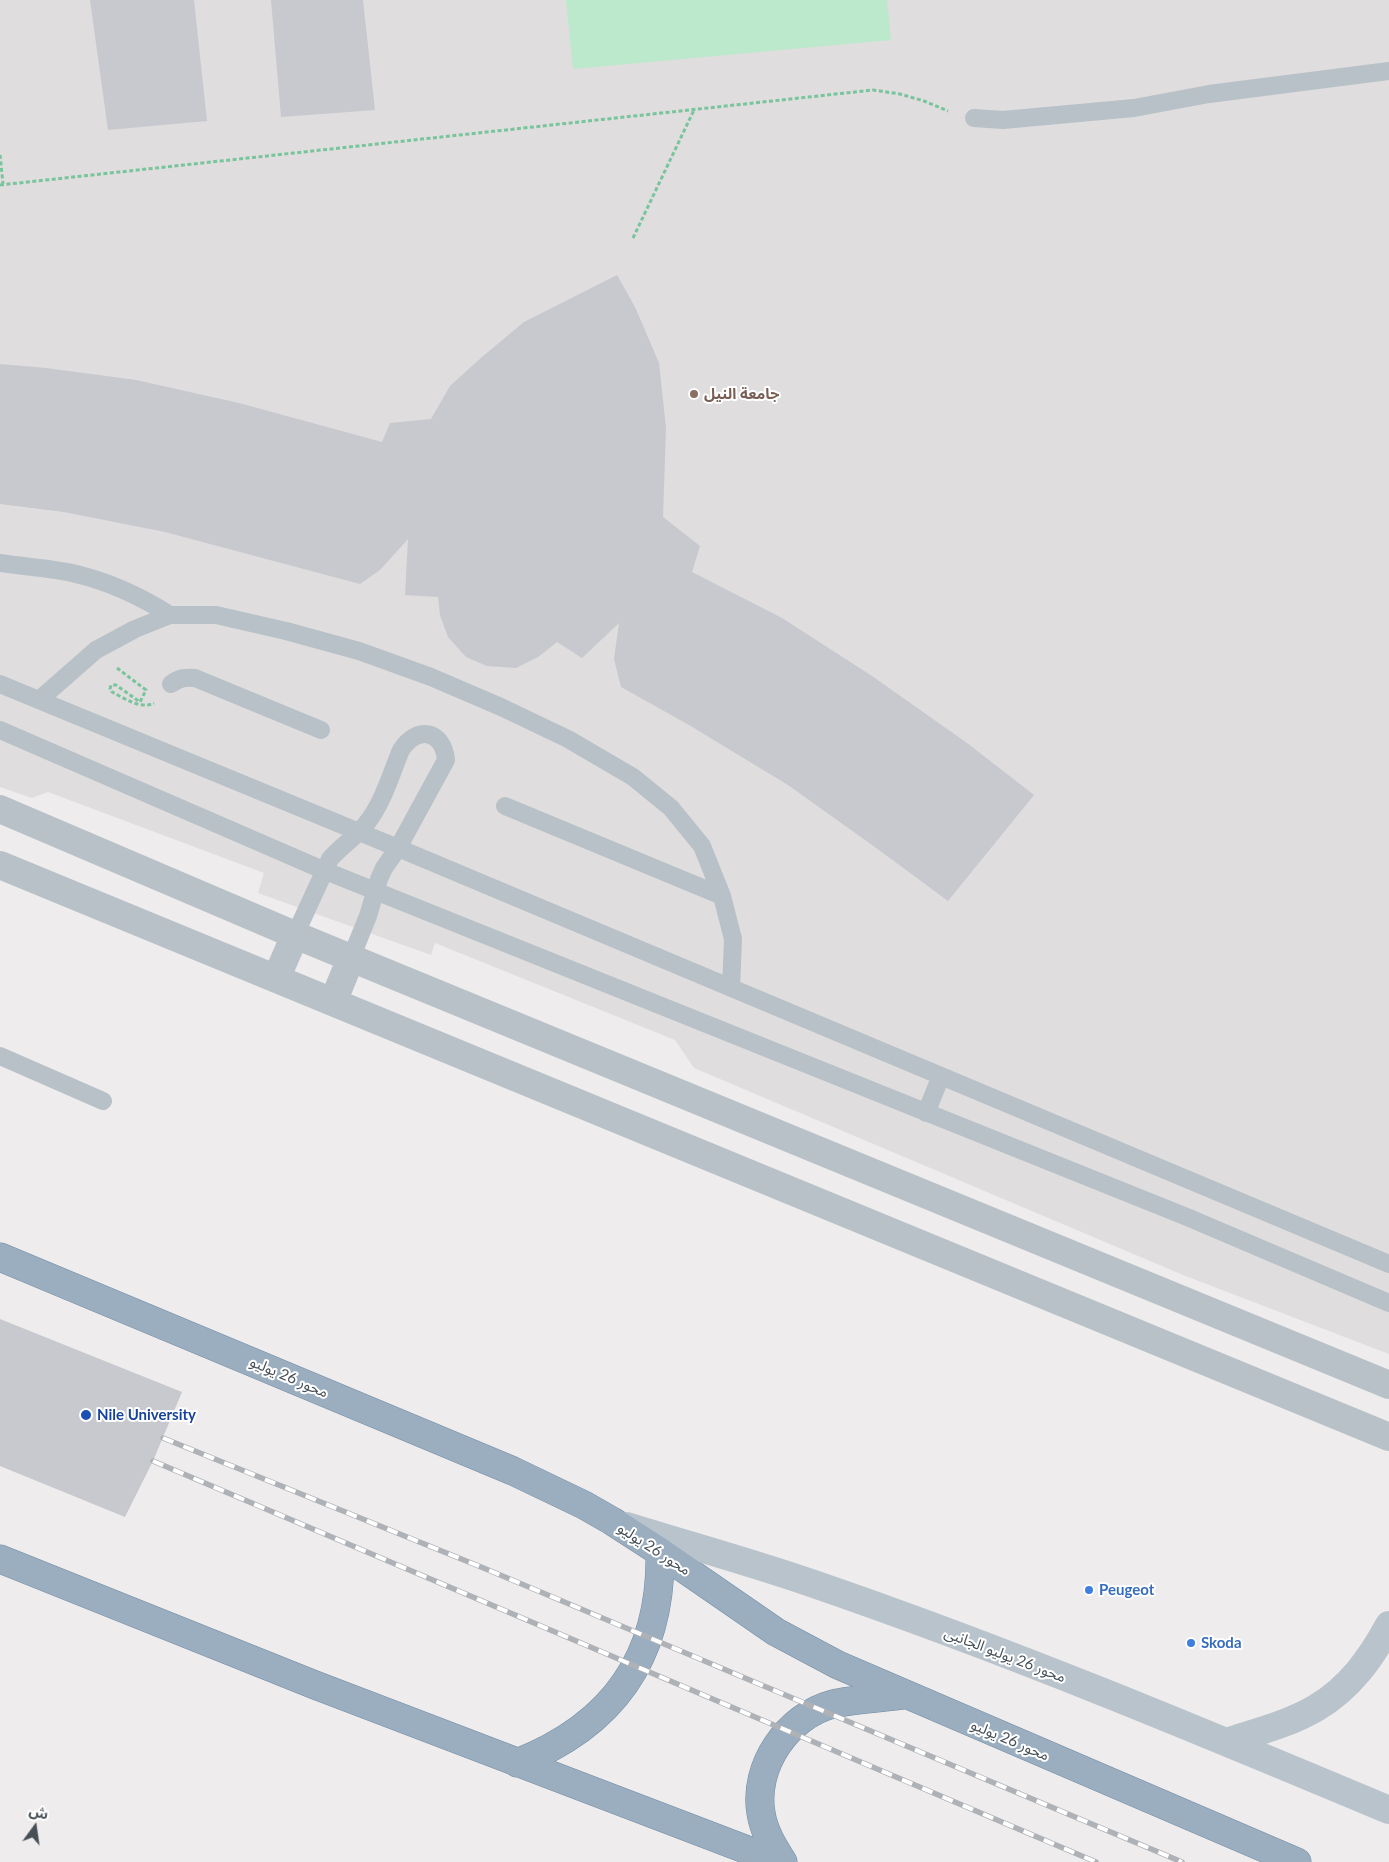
<!DOCTYPE html>
<meta charset="utf-8">
<style>
body{margin:0}
#map{position:relative;width:1389px;height:1862px;overflow:hidden;background:#eeecec;font-family:Lato,"Noto Sans Arabic",sans-serif}
canvas{display:block}
.north{position:absolute;left:10px;top:1802px;width:50px;height:50px;-webkit-text-stroke:4px #fff;paint-order:stroke;rotate:14deg;font-size:14px;font-weight:700;line-height:20px;text-align:center;color:#465057}
.north::after{content:'';display:block;margin:auto;width:18px;height:22px;background:#465057;clip-path:polygon(50% 0,100% 100%,50% 72%,0 100%)}
</style>
<div id="map">
<canvas width="1389" height="1862"></canvas>
<div class="north">ش</div>
</div>
<script>
const ctx = document.querySelector('canvas').getContext('2d');
ctx.lineJoin = 'round';
function paint(path, color) { ctx.fillStyle = color; ctx.fill(path, 'evenodd'); }
function strokePath(path, color, width, dash) { ctx.strokeStyle = color; ctx.lineWidth = width; ctx.lineCap = dash ? 'butt' : 'round'; ctx.setLineDash(dash || []); ctx.stroke(path); }
function drawText(font, color, halo, rows, align = 'center') {
  ctx.font = font + ' Lato,"Noto Sans Arabic",sans-serif'; ctx.lineWidth = 4; ctx.setLineDash([]); ctx.textBaseline = 'middle'; ctx.strokeStyle = halo; ctx.fillStyle = color; for (const [text, x, y, turn = 0] of rows) {
    ctx.save(); ctx.translate(x, y); ctx.rotate((+turn || 0) * Math.PI / 180); ctx.textAlign = isNaN(turn) ? turn : align; if (halo) ctx.strokeText(text, 0, 0); ctx.fillText(text, 0, 0); ctx.restore();
  }
}
paint(new Path2D(`
 M0,0h1389v1354l-206,-79 -489,-207 -19,-28 -240,-97 -4,12 -173,-62 6,-20 -216,-81 -16,6 -32,-11z`), '#dfdddd');
paint(new Path2D(`
 M566,0h321l4,40 -318,29z`), '#bce9cc');
paint(new Path2D(`
 M90,0h104l13,121 -99,9z
 M271,0h92l12,110 -94,7z
 M617,275l18,32 24,56 7,65 -3,89 37,29 -8,26 90,46 90,58 95,67 67,52 -86,106 -69,-51 -91,-65 -99,-60 -68,-38 -7,-28 5,-36 -37,35 -25,-16 -19,15 -22,11 -29,-2 -21,-9 -18,-20 -8,-22 -2,-18 -33,-2 3,-56 -28,31 -20,14 -195,-52 -101,-20 -64,-8v-140l46,4 90,12 103,23 143,39 8,-19 41,-4 19,-33 32,-29 42,-35z
 M0,1319l182,73 -29,69 -28,56 -125,-51z`), '#c7c9ce');
const trunk = new Path2D(`
 M0,1257l513,214 71,34 28,16 48,31 116,80 62,33 459,197
 M0,1559l315,126 464,177
 M517,1763c97,-38 145,-107 143,-211
 M783,1862c-10,-16 -19,-30 -22,-49 -8,-46 26,-97 72,-109 21,-5 50,-6 72,-9`);
strokePath(trunk, '#728ba3', 29);
strokePath(new Path2D(`
 M0,155l3,29
 M0,185l873,-95 27,4 24,7 24,10
 M633,238l61,-128
 M117,668l29,22 -6,12 -24,-17h-5l-1,4 2,3c12,6 29,18 42,11`), '#78c49c', 3, [4, 2.5]);
strokePath(new Path2D(`
 M974,118l29,2 131,-12 75,-14 180,-23
 M0,563c25,4 52,5 76,11 34,8 64,22 94,41
 M0,684l398,164 991,416
 M171,684c8,-6 14,-7 24,-6l126,52
 M39,700l57,-50 39,-21 35,-14h46l70,16 73,20 72,26 70,30 67,32 65,38 38,31 31,38 20,50 11,43 -2,49
 M0,730l323,140 864,347 202,86
 M505,806l217,90
 M295,935l35,-76c11,-13 26,-22 36,-35 17,-21 25,-50 35,-74 16,-25 42,-20 45,10l-48,88 -14,20 -5,11 -11,37 -17,42
 M0,1056l103,45
 M926,1113l15,-37`), '#b8c1c7', 18);
strokePath(new Path2D(`
 M0,809l295,126 1094,450
 M0,865l1389,572
 M276,979l19,-44
 M333,1002l18,-44`), '#b8c1c7', 28);
strokePath(new Path2D(`
 M627,1526c61,19 123,36 184,57 196,67 387,147 578,227
 M1226,1742c30,-10 63,-18 90,-34 34,-20 55,-50 73,-83`), '#b9c3cc', 28);
strokePath(trunk, '#9aaec0', 28);
const rail = new Path2D(`
 M163,1438l323,131 696,293
 M153,1461l943,401`);
strokePath(rail, '#aeb1b6', 5.5);
strokePath(rail, '#fff', 4, [11]);
for (const [x, y, r, color] of [
 [694,394,5,"#8d6e63"],
 [86,1415,6,"#1a4fb4"],
 [1089,1590,5,"#3f7fe0"],
 [1191,1643,5,"#3f7fe0"]
]) { const dot = new Path2D(); dot.arc(x, y, r, 0, 2 * Math.PI); ctx.fillStyle = color; ctx.fill(dot); strokePath(dot, '#fff', 2); }
drawText('bold 15px', '#785e54', '#fff', [
 ["جامعة النيل",704,394]
], 'left');
drawText('15px', '#465057', '#fff', [
 ["محور 26 يوليو",289,1377,23],
 ["محور 26 يوليو",654,1549,33],
 ["محور 26 يوليو الجانبى",1005,1655,21],
 ["محور 26 يوليو",1010,1740,23]
]);
drawText('bold 15px', '#164399', '#fff', [
 ["Nile University",97,1415]
], 'left');
drawText('bold 15px', '#366cbe', '#fff', [
 ["Peugeot",1099,1590],
 ["Skoda",1201,1643]
], 'left');
</script>
